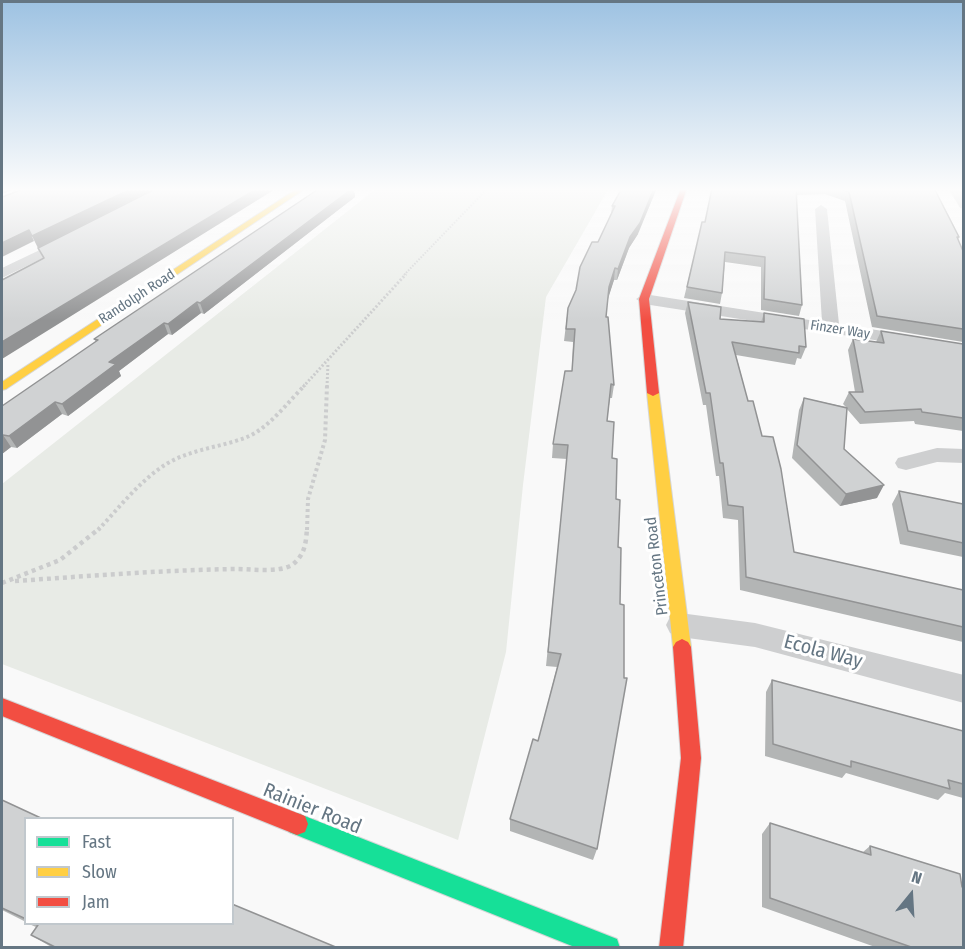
<!DOCTYPE html>
<style>
body{margin:0}
#map{position:relative;width:965px;height:949px;overflow:hidden;background:#f9f9f9;font-family:"Fira Sans Condensed",sans-serif}
canvas{display:block}
.frame{position:absolute;inset:0;border:3px solid #657683;pointer-events:none}
.legend{position:absolute;left:24px;top:817px;width:210px;height:108px;box-sizing:border-box;background:#fff;border:2px solid #c1c8cd;margin:0;padding:8px 10px;list-style:none;font-size:18px;color:#657683}
.legend li{display:flex;align-items:center;gap:12px;height:30px}
.legend b{width:30px;border:2px solid #c1c8cd}
.north{position:absolute;left:881px;top:865px;width:60px;height:60px;-webkit-text-stroke:4px #fff;paint-order:stroke;rotate:18deg;font-size:16px;font-weight:700;line-height:24px;text-align:center;color:#657683}
.north::after{content:'';display:block;margin:auto;width:21px;height:27px;background:#657683;clip-path:polygon(50% 0,100% 100%,50% 72%,0 100%)}
</style>
<div id="map">
<canvas width="965" height="949"></canvas>
<div class="frame"></div>
<ul class="legend">
<li><b style="height:8px;background:#16e098"></b>Fast</li>
<li><b style="height:8px;background:#ffcf43"></b>Slow</li>
<li><b style="height:8px;background:#f24e42"></b>Jam</li>
</ul>
<div class="north">N</div>
</div>
<script>
const ctx = document.querySelector('canvas').getContext('2d');
ctx.lineJoin = 'round';
function paint(path, color) { ctx.fillStyle = color; ctx.fill(path, 'evenodd'); }
function strokePath(path, color, width, dash) { ctx.strokeStyle = color; ctx.lineWidth = width; ctx.lineCap = dash ? 'butt' : 'round'; ctx.setLineDash(dash || []); ctx.stroke(path); }
function drawText(font, color, halo, rows, align = 'center') {
  ctx.font = font + ' "Fira Sans Condensed",sans-serif'; ctx.lineWidth = 6; ctx.setLineDash([]); ctx.textBaseline = 'middle'; ctx.strokeStyle = halo; ctx.fillStyle = color; for (const [text, x, y, turn = 0] of rows) {
    ctx.save(); ctx.translate(x, y); ctx.rotate((+turn || 0) * Math.PI / 180); ctx.textAlign = isNaN(turn) ? turn : align; if (halo) ctx.strokeText(text, 0, 0); ctx.fillText(text, 0, 0); ctx.restore();
  }
}
paint(new Path2D(`
 M377,188h232l-63,109 -23,188 -17,167 -48,188 -456,-176v-180z`), '#e8ebe6');
const fast = new Path2D(`
 M297,813l320,126 3,9h-43l-288,-116 -3,-8 3,-8z`);
const slow = new Path2D(`
 M298,188h8l-300,201 -4,1v-8z
 M653,390l6,3 32,254 -3,5 -6,3 -6,-3 -3,-5 -26,-254z`);
const jam = new Path2D(`
 M681,188h6l-38,111 10,94 -6,3 -6,-3 -8,-94z
 M682,639l6,3 3,5 10,111 -18,190h-24l22,-190 -8,-111 3,-5z
 M2,698l303,118 3,8 -3,8 -8,3 -295,-119z`);
strokePath(fast, '#d5d6d7', 2);
strokePath(slow, '#d5d6d7', 2);
strokePath(jam, '#d5d6d7', 2);
strokePath(new Path2D(`
 M404,275l84,-87`), '#cbcccd', 2, [1.5, 1.5]);
strokePath(new Path2D(`
 M303,387l103,-113
 M327,387l1,-24`), '#cbcccd', 3, [2, 2]);
strokePath(new Path2D(`
 M98,530c21,-22 43,-51 70,-67 24,-14 54,-16 79,-26 22,-9 41,-35 58,-52
 M307,530l1,-31 17,-59 2,-55`), '#cbcccd', 4, [3, 3]);
strokePath(new Path2D(`
 M15,581c74,-5 148,-11 222,-12 15,0 41,4 55,-4 13,-10 14,-22 15,-37
 M2,583l58,-23 40,-32`), '#cbcccd', 4.5, [4, 4]);
paint(new Path2D(`
 M948,188h12l4,6v15l-4,-1z
 M821,205l6,4 12,115 125,20v10l-320,-50 -8,-5 8,-5 178,28 -7,-113z
 M67,237l7,4 -2,3 -70,34v-10z
 M937,448l27,1v14l-27,-1 -31,8 -8,-2 -3,-5 3,-5z
 M680,613l75,10 209,52v28l-209,-56 -75,-10 -10,-4 -4,-8 4,-8z`), '#cecfd0');
paint(fast, '#16e098');
paint(slow, '#ffcf43');
paint(jam, '#f24e42');
paint(new Path2D(`
 M354,188l1,9 -151,117 -3,-1 -29,22 -4,-1 -49,37 2,5 -53,40 -6,-2 -45,34 -6,-1 -9,7v-48l94,-64 -2,-3z
 M622,188l16,46 -9,14 -12,32h-3l-6,17 -2,20 8,68 -2,13h-2l-3,23 -10,428 -4,11 -83,-29v-12l28,-78 19,-74 -11,-1 21,-207 -15,-1 1,-14 19,-73 1,-29 -9,-1 4,-33 43,-94 1,-8z
 M712,188h222l25,49 -1,3 5,11v91l-91,-15 -27,-126 -20,-7 -29,1 6,110 -3,11 -38,-6v-43l-36,-5 -3,31 -2,11 -36,-6 18,-76h3z
 M688,302l32,17 41,3 3,-9 42,34 -5,12 -4,-1 -2,7 -59,-10 12,46 14,35 32,116 169,38v52l-223,-52 -2,-70 -15,-2 -4,-42h-3l-10,-71h-3l-18,-92z
 M881,331l82,13v87l-48,-7 -1,-3 -54,3 -13,-15 -3,40 33,49 -37,8 -48,-48 7,-48 5,-12 42,9 -3,-3 6,-12h6l-7,-42 5,-11 23,3z
 M899,491l64,13v53l-63,-13 -8,-40z
 M772,680l191,51v67l-18,-5 -7,7 -92,-27 -4,5 -77,-22 1,-64z
 M2,800l24,19v103l-24,-12z
 M770,823l93,29 7,-6 93,102h-85l-116,-41v-73z
 M29,924h203l106,24h-285l-22,-13 5,-8z`), '#b3b5b5');
paint(new Path2D(`
 M2,188h15l-15,6z
 M133,188h23l-118,60 -6,-12z
 M258,188h19l-275,171v-17z
 M354,188l1,9 -151,117 -4,-11z
 M654,188h3l-19,46 -9,14 -12,32 1,-11 12,-32z
 M29,230l5,11 -32,16v-14z
 M615,268l-1,12 -6,19 1,-12z
 M197,302l4,11 -29,22 -4,-11z
 M164,323l4,11 -49,37 2,5 -53,40 -6,-12 47,-42z
 M55,402l7,12 -45,34 -8,-12z
 M3,435l8,12 -9,7v-18z
 M884,485l-7,13 -37,8 6,-12z`), '#929394');
const building = new Path2D(`
 M26,188h107l-101,48 -3,-6 -27,13v-46z
 M157,188h101l-256,154v-62l42,-22 -6,-10z
 M320,188h33l-153,115 -3,-1 -29,22 -4,-1 -55,39 7,2 -54,40 -7,-2 -46,34 -6,-1 -1,1v-30l96,-66 -4,-1z
 M622,188h32l-14,35 -10,14 -12,32 -3,-1 -6,19 -3,30h2l6,68 -3,-1 -4,37 7,1 -2,36 5,1 -1,40 4,1 -2,47 3,1 -1,56 4,1v73h3l-30,171 -87,-30 23,-80 5,2 23,-87 -13,-2 20,-207 -15,-1 12,-73h7l3,-42h-9l2,-21 8,-18 4,-23 12,-25h6l17,-36h-3z
 M712,188h84l6,117 -38,-6 1,-42 -40,-5 -3,41 -35,-6 15,-65h3z
 M837,188h97l25,49h-2l6,14v78l-86,-13 -28,-124z
 M688,302l33,5 -1,12 44,3v-9l40,6 2,28 -7,-1v7l-67,-11 16,59h5l9,35 11,1 8,32 13,83 169,38v37l-217,-50 -3,-70 -15,-2 -5,-42h-3l-10,-70h-4z
 M881,331l82,13v74l-41,-6 -1,-3 -56,3 -16,-20h14l-10,-53 31,4z
 M804,398l43,10 -3,41 40,36 -38,9 -49,-49z
 M899,491l64,13v39l-55,-12z
 M772,680l191,51v53l-15,-4 2,9 -99,-28v6l-78,-23z
 M2,800l41,19h-17v100l-24,-11z
 M770,823l101,32 -1,-9 90,28 2,13h1v61h-49l-144,-50z
 M232,904l106,44h-281l-26,-13 7,-10 -3,-1h197z`);
paint(building, '#d0d2d3');
strokePath(building, '#929394', 1.5);
const sky = ctx.createLinearGradient(0, 0, 0, 321);
sky.addColorStop(0, '#9dc2e2');
sky.addColorStop(0.59, '#fcfcfc');
sky.addColorStop(1, '#fcfcfc00');
ctx.fillStyle = sky;
ctx.fillRect(0, 0, 965, 321);
drawText('14px', '#657683', '#fff', [
 ["Randolph Road",137,297,-33],
 ["Finzer Way",840,330,9]
]);
drawText('16px', '#657683', '#fff', [
 ["Princeton Road",657,566,-97]
]);
drawText('20px', '#657683', '#fff', [
 ["Ecola Way",823,652,15],
 ["Rainier Road",312,809,22]
]);
</script>
